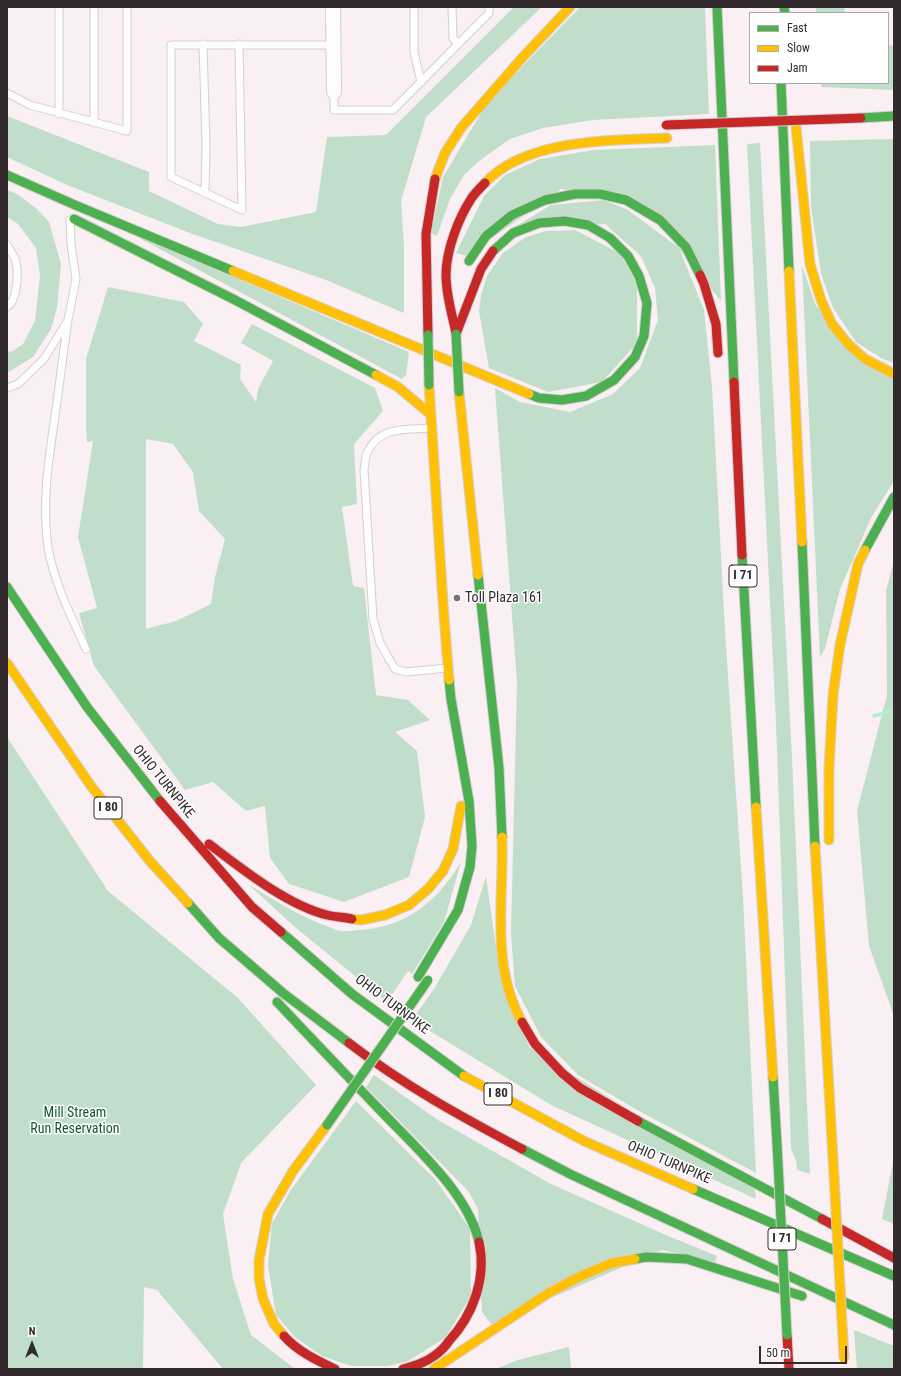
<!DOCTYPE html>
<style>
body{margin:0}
#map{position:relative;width:901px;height:1376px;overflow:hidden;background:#faf0f3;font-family:"Roboto Condensed",sans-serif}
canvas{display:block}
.frame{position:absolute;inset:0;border:8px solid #322a2c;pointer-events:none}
.legend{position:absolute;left:749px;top:12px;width:140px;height:72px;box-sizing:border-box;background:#fff;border:1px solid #adaaab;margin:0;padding:5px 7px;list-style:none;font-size:12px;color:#322a2c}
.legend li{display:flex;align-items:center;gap:8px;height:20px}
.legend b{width:20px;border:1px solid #adaaab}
.north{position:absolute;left:12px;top:1324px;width:40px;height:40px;-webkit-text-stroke:3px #fff;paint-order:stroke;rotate:0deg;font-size:11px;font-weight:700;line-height:16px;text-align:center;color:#322a2c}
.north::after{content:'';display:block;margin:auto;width:14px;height:18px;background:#322a2c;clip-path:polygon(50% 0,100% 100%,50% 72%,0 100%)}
.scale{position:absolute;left:759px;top:1346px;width:88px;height:18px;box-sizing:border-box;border:2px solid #322a2c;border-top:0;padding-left:5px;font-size:12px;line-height:14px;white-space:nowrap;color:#322a2c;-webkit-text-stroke:3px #fff;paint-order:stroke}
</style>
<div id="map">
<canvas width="901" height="1376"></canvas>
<div class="frame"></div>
<ul class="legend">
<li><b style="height:5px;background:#4caf50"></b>Fast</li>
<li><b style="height:5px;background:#ffc107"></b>Slow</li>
<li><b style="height:5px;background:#c62828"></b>Jam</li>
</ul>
<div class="north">N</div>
<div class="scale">50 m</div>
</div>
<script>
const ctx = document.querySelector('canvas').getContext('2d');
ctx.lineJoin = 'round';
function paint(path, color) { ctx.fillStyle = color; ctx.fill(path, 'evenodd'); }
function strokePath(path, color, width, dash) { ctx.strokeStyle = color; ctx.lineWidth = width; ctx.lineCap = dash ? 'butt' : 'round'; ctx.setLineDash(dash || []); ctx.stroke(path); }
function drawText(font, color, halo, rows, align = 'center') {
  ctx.font = font + ' "Roboto Condensed",sans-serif'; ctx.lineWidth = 3; ctx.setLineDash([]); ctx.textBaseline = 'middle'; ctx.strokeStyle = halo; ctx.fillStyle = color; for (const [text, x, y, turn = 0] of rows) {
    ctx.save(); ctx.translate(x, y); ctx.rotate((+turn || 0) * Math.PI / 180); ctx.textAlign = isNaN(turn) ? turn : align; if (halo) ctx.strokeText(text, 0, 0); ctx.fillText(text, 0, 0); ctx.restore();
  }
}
paint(new Path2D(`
 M514,7h28l-116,110 -25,84 3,45v67l-78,-33 -136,-47 -123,-48 -60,-28v-41l142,56v19l69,33 23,3 75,-15 11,-75 59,-2z
 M580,7h125l4,107 -116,6 -50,8 -33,11 -31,22 -15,14 -14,24 -13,37 -6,-3 12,-56 44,-74z
 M816,7h28l1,6h-29z
 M888,45l6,1v44l-73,-3v-4h67z
 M894,139v224l-13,-5 -25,-16 -23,-34 -12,-35 -10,-66 -1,-66z
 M760,143l32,614 18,417 -13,-4 -1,-10 -5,-11 -15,-427 -29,-578z
 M715,145l6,156 -79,-98 -81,-14 -94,67 -11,-3 28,-57 21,-21 35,-16 54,-9z
 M7,190l10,4 19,14 13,14 12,42 -4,44 -6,21 -18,28 -26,16v-21l6,-1 10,-7 12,-23 5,-46 -4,-27 -18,-24 -11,-7z
 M604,200l24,10 51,38 25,62 8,77 13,244 18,266 13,276 -117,-62 -61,-36 -37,-38 -26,-51 -4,-52 6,-252 -22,-294 25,14 50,10 43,-18 27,-26 18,-48 -3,-32 -14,-32 -36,-32 -92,4 38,-23z
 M575,230l46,24 16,30v59l-35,39 -54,10 -59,-24 -10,-57 2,-16 6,-19 16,-23 23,-16 20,-6z
 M128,232l281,120 -3,23 -4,4z
 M802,266l14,40 78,73v102l-23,37 -31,71 -15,60 -5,8z
 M108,287l76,15 19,22 -9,17 47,24 -1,14 16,23 2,-13 15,-28 -32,-18 11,-19 123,64 8,23 -29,33 3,60 -15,3 11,79 11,2 12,107 32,5 22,20 -35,12 22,19 8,66 -16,60 -65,25 -55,-18 -19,-26 -5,-52 -19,5 -33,-29 -28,8 -91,-124 -15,-53 18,-5 -19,-71 15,-96 -6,1 -1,-16v-67zM146,439l27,5 20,28 6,39 26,28 -10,38 -4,27 -35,17 -30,8z
 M894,561v455l-25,-70 -12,-135 30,-116 -1,-104z
 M7,737l101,154 130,107 78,87 -75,78 -18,51 10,65 18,56 44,34h-72l-66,-79 -13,-3 -1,82h-136z
 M461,862l-17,60 -32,52 -4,-3 -21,31 -91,-74 -47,-43c24,14 48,30 75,40 5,2 12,5 17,6 6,1 13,-1 18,-1 46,-2 79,-29 102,-68z
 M486,876l11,79 32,92 226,143 1,9 -205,-94 -139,-85 22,-31 37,-64z
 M374,1075l64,45 113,64 115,51 51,21 -2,6 -53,-12 -171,74 -9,-12 -4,-103 -9,-17 -103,-105z
 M356,1101l79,78 35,50 1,67 -26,42 -37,23 -20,5h-37l-29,-10 -27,-19 -19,-22 -8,-50 4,-42 19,-33z
 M894,1157v67l-12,-5z
 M854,1330l40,16v23h-37z
 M569,1347l2,22h-76l23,-9z`), '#c0dec9');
strokePath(new Path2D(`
 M874,716l20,-6`), '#aff1c8', 3.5);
const lane = new Path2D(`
 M59,7v107
 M94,7v116
 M414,7v45l7,30
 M452,7l1,31 5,6
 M203,44l3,101 -1,48
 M239,44l3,166 -71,-33v-132h163
 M334,92v18h59l96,-97v-6
 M7,93l23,12 97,26v-124
 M7,245c3,5 6,9 8,14 4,12 3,41 -8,48
 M68,320c-5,34 -9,69 -14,103 -6,41 -12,82 -6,124 6,36 23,69 38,102
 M7,388l11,-4 26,-25 24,-39 8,-41 -5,-35 -1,-24
 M429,428c-25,2 -48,-2 -61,23 -3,5 -3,13 -4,19l8,132 1,17 7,24 15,26 11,3 41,-4`);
const street = new Path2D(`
 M333,7l1,85`);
const fast = new Path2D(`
 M717,7l17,375
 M784,7l1,6
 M781,83l8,188
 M861,118l33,-2
 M7,175l68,30 158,66
 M74,219l161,81 141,75
 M493,251l20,-18 26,-10 26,-2 23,4 22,13 18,18 11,20 8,27 -3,33 -9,21 -21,23 -28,16 -24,4 -23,-2 -10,-4
 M469,261l17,-25 26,-21 33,-15 30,-6h25l26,6 34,20 26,27 14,28
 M802,542l13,304
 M865,550l29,-53
 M742,555l14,252
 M478,575l21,193 3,69
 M7,587l80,120 73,94
 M188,903l31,35 64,55 66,50
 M281,932l71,62 112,82
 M418,977l40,-67 12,-43 2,-21 -3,-45 -18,-102 -2,-19
 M277,1002c34,36 68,72 103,108 34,36 88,83 99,132
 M773,1077l4,67
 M638,1121l184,98
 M522,1149l50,26 322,150
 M693,1189l201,87
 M635,1259l11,-2 41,2 115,37`);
const slow = new Path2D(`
 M796,127l14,137 11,36 11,24 16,20 17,15 29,15
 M435,179l10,-26 16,-25 61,-70 48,-51
 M485,183c40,-44 126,-43 182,-45
 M233,271l296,123
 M789,271l13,271
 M376,375l22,12 32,27
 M429,385l14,218 6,77
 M459,392l19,183
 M7,663l84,123 58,74 39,43
 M756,807l17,270
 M502,837c2,62 -12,128 20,185
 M829,840v-72l4,-73 7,-50 18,-81 7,-14
 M815,846l19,330
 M352,919l9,1 24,-5 24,-10 19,-16 15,-18 10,-22 8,-43
 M464,1076l120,65 109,48
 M284,1336l-10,-12 -11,-25 -4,-21v-18l9,-46 25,-43 34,-46
 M434,1369l116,-77 31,-16 31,-13 23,-4`);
const jam = new Path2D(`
 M700,275l4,9 12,40 2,29
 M456,333c-4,-19 -10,-38 -10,-58 0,-24 12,-56 25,-76 3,-5 9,-11 14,-16
 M456,334l25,-65 12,-18
 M428,335l-2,-101 9,-55
 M734,382l8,173
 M160,801l92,106 29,25
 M209,844c33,25 78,61 118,71 8,2 17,2 25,4
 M522,1022l13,22 27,29 18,15 58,33
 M349,1043c54,42 113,74 173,106
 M822,1219l72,39
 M787,1335l2,34
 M284,1336c13,15 34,25 51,33
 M403,1369c11,-3 22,-6 31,-13 6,-4 11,-9 15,-15 24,-26 38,-63 30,-99`);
strokePath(lane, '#d6ced0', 9);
strokePath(street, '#d6ced0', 16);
strokePath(fast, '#d6ced0', 11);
strokePath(slow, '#d6ced0', 11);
strokePath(jam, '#d6ced0', 11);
strokePath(lane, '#fefdfd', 7);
strokePath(street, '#fefdfd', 14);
strokePath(fast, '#4caf50', 9);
strokePath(slow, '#ffc107', 9);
strokePath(jam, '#c62828', 9);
const fastBridge = new Path2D(`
 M456,334l3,58
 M428,335l1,50
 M327,1125l101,-145
 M777,1144l10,191`);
const slowBridge = new Path2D(`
 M834,1176l10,183`);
const jamBridge = new Path2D(`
 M666,125l195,-7`);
strokePath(fastBridge, '#d6ced0', 11, []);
strokePath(slowBridge, '#d6ced0', 11, []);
strokePath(jamBridge, '#d6ced0', 11, []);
strokePath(fastBridge, '#4caf50', 9);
strokePath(slowBridge, '#ffc107', 9);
strokePath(jamBridge, '#c62828', 9);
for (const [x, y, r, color] of [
 [457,598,4,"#786f72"]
]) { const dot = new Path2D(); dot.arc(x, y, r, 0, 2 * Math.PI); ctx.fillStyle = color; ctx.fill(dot); strokePath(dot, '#fff', 1.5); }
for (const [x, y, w] of [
 [743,576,28],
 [108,808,28],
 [498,1094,28],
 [782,1239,28]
]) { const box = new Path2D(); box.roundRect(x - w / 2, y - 11, w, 22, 3); ctx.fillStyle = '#fff'; ctx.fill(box); strokePath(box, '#322a2c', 1); }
drawText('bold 13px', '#322a2c', null, [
 ["I 71",743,576],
 ["I 80",108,808],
 ["I 80",498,1094],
 ["I 71",782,1239]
]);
drawText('14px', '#322a2c', '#fff', [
 ["Toll Plaza 161",465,598]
], 'left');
drawText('14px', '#322a2c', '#fff', [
 ["OHIO TURNPIKE",163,782,51],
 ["OHIO TURNPIKE",392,1005,37],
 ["OHIO TURNPIKE",669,1163,23]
]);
drawText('14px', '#0e5934', '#fff', [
 ["Mill Stream",75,1113],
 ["Run Reservation",75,1129]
]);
</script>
